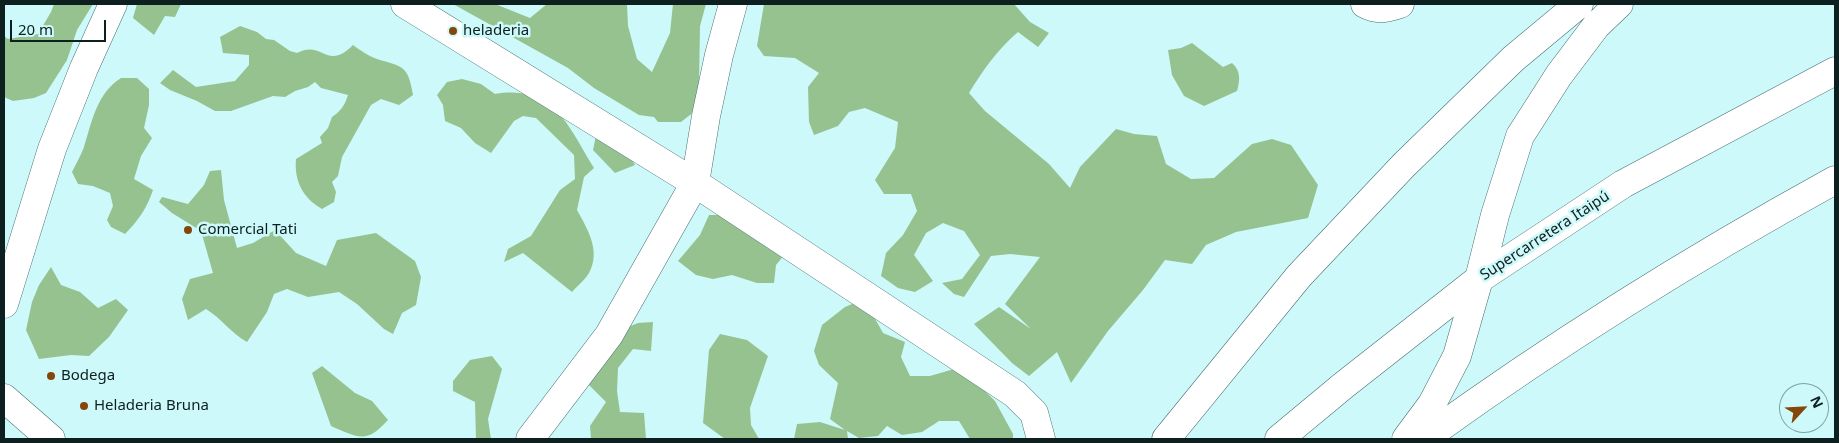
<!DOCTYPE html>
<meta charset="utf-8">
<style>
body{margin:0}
#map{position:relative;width:1839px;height:443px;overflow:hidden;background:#cdf9fa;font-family:"Noto Sans",sans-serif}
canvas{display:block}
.frame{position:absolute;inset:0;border:5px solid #0e1f1f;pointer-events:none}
.north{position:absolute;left:1779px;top:383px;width:50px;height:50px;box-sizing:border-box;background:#cdf9fa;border:1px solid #81a2a2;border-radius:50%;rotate:65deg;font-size:14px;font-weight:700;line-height:20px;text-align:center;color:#0e1f1f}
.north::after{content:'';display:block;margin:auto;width:18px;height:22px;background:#85460a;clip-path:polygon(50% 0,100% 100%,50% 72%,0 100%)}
.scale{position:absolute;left:10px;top:20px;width:96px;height:22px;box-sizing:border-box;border:2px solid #0e1f1f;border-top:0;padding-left:6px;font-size:15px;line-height:18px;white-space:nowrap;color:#0e1f1f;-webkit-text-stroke:4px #cdf9fa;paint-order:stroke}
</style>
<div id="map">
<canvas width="1839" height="443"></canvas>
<div class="frame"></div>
<div class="north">N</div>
<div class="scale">20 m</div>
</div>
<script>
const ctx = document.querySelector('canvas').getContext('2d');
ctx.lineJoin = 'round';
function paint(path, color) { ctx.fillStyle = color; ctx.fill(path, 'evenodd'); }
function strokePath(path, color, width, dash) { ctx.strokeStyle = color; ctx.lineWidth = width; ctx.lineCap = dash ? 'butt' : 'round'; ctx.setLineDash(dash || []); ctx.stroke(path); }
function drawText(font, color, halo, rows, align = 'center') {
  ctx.font = font + ' "Noto Sans",sans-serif'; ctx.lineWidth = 5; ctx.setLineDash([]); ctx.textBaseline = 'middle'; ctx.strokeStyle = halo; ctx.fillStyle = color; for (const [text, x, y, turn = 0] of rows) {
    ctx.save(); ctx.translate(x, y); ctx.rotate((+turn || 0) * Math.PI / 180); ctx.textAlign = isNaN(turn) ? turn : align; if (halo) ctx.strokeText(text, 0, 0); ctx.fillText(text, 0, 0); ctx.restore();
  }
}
paint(new Path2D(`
 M54,4h39l-16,26 -10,30 -21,33 -12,5 -21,3 -9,-4v-61l4,3 30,-5 13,-22z
 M137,4h44l-6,13 -10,-1 -11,19 -21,-17z
 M453,4h42l35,14 17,-14h80l1,22 9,33 15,13 18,-39 3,-29h33l-6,22 -1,58 -4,27 -14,11h-23l-4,-5 -15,-2 -45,-27 -26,-20z
 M764,4h250l16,18 19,11 -11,14 -20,-15c-20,17 -35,38 -49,61l16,18 64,53 21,24 10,-21 36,-38 18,5 23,2 9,28 25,15 23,-1 38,-34 20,-5 19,6 27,40 -10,33 -72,14 -30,13 -14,19 -27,-4 -22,30 -35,41 -37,52 -14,-31 -28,24 -17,-13 -38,-39 25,-17 32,22 -26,-25 35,-47 -30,-3 -19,2 -27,41 -10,-3 -12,-11 20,-4 18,-24 -16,-24 -21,-8 -17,10 -12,22 19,26 -18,11 -17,-4 -17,-12 5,-23 17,-18 14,-24 -6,-17h-27l-9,-14 20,-32 3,-26 -33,-14 -16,4 -11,14 -24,9 -5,-13 -1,-35 11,-14 -24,-15 -31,-2 -7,-10z
 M240,26l17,6 9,7 8,1 16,11 7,2c26,-14 29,19 56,-8 7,5 15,11 24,14 26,8 31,6 36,36l-14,10 -18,-6 -10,6 -29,52 -4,19 -6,6 4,10 -2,10 -12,7c-19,-11 -28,-28 -26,-50l26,-16 -2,-6 8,-9 4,-11c9,-6 13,-12 16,-22l-27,-7 -6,-6 -7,5 -13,4 -10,6 -12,-1 -42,15h-16l-18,-10 -27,-11 -10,-7 13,-13 23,17 39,-6 14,-16v-10l-26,-2 -3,-16z
 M1192,43l31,24 9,-4c9,8 8,17 5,28l-33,15 -20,-10 -12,-21 -4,-25 13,-2z
 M121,78h16l12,11v16l-5,23 8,10 -11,18 -7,23 19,11c-6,18 -15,31 -28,44l-14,-7 -4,-7 6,-14 -3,-13 -17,-7 -15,-2 -6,-12c4,-8 9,-17 12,-25 8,-26 13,-54 37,-69z
 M462,79l19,5 14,10c59,-10 73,32 99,74l-10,9 -7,33c11,20 24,41 12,63 -4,7 -12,13 -17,19l-49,-39 -19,9 4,-13 23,-13 29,-46 15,-11 -1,-24 -38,-37 -13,-2 -9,5 -23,32 -16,-10 -14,-15 -16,-7 -2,-16 -6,-10 10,-13z
 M597,131l26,15 12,19 -20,8 -22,-23z
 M221,170l3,30 13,48 16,-5 22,-13 21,23 30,13 11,-26 39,-7 39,28 6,16 -5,28 -14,8 -9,21 -9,-5 -27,-25 -18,-12 -31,5 -21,-8 -13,5 -7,18 -20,30c-16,-9 -25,-23 -41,-33l-18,11 -6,-21 8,-20 23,-6 -12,-42 -29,-18 -13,-11 3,-5 26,7 16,-19 6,-14z
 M709,215h20l56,39 -9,11 -2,18h-17l-25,-8 -19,4 -17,-4 -18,-14 22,-26z
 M51,267l10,18 19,7 18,16 18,-9 12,11 -19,27 -20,19 -18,-1 -32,4 -13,-29 6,-28 7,-17z
 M864,299l19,34 22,9 -4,15 9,19h20l31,-9 34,34 18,33v5h-43l-11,-18h-20l-17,11 -20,3 -15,-9 -9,10 -19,2 -12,-7 1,8h-54l3,-15 23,-2 25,8 -15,-11 8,-36 -19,-18 -5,-14 8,-26 23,-18z
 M653,322l-2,29 -18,-2 -15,19 -1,23 3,21 24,1 2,26h-55l-1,-13 16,-24 -19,-19 22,-48 29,-12z
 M720,334l27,6 21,16 -18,52 1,17 8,14h-34l-22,-16 6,-73z
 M492,356l10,13 -14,50 3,20h-15l-1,-37 -22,-11v-10l17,-21z
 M322,366l33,27 17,8 16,19c-21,23 -28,19 -57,6l-19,-53z`), '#95c28f');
const minor = new Path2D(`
 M405,4l290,179 320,211 19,19 7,26
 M1365,4c13,7 21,4 35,0
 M4,304l48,-155 32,-81 29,-64
 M4,398l47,41
 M530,439l79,-104 86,-152 11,-67 13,-61 14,-51`);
const tertiary = new Path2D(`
 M1279,439l65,-54 135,-106 144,-95 212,-113
 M1424,439c131,-95 269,-181 411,-259`);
const trunk = new Path2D(`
 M1166,439l133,-163 105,-111 109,-106 66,-55
 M1406,439l26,-35 25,-48 22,-77 16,-64 25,-79 39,-61 37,-49 23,-22`);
strokePath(minor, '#456d6e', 29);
strokePath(tertiary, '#456d6e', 29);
strokePath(trunk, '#456d6e', 29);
strokePath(minor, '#fff', 28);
strokePath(tertiary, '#fff', 28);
strokePath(trunk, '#fff', 28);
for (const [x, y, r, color] of [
 [453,31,5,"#85460a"],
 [188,230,5,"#85460a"],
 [51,376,5,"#85460a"],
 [84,406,5,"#85460a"]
]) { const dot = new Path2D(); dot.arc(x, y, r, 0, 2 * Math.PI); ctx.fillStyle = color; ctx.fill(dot); strokePath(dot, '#cdf9fa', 2); }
drawText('15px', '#0e1f1f', '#cdf9fa', [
 ["heladeria",463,31],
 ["Comercial Tati",198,230],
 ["Bodega",61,376],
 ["Heladeria Bruna",94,406]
], 'left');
drawText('15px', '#0e1f1f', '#cdf9fa', [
 ["Supercarretera Itaipú",1545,236,-33]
]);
</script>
